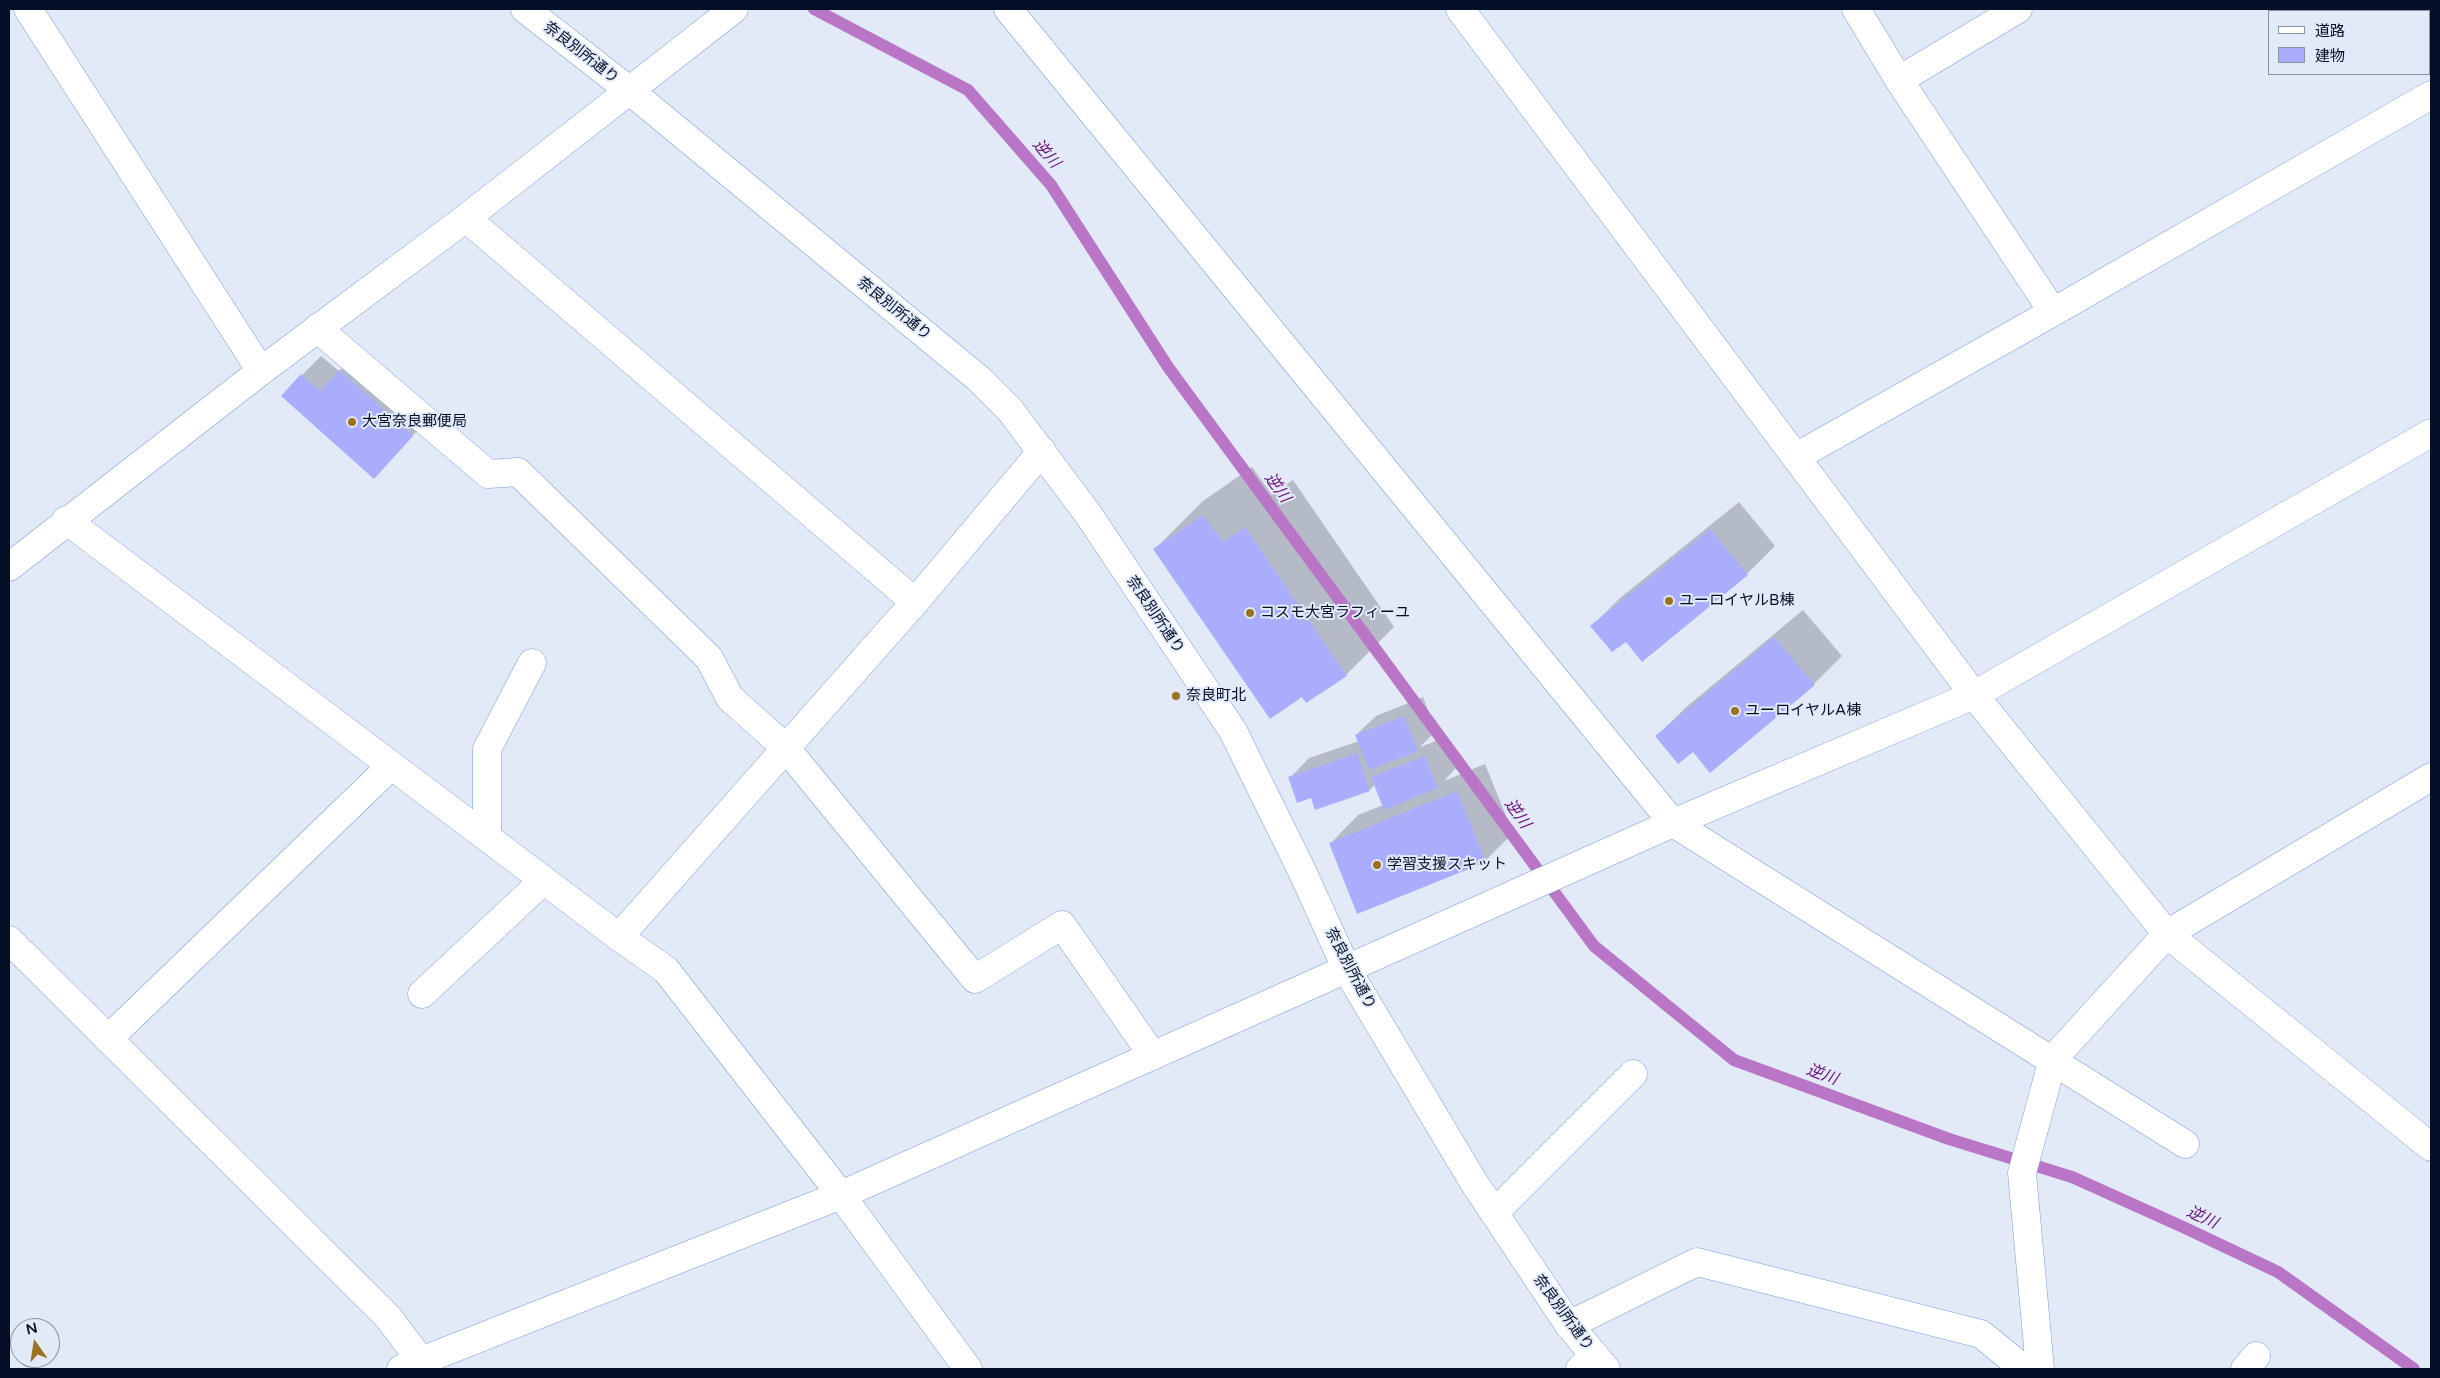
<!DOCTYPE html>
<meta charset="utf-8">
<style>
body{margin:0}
#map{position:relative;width:2440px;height:1378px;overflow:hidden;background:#e2eaf8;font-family:"Varela Round","Noto Sans JP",sans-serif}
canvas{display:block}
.frame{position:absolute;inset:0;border:10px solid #040e25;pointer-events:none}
.legend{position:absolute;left:2268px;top:10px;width:162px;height:65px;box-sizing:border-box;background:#e2eaf8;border:1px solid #8992a4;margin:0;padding:6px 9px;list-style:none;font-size:15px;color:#040e25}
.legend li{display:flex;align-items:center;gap:10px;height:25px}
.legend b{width:25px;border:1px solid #8992a4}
.north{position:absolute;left:10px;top:1318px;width:50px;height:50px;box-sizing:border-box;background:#e2eaf8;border:1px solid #8992a4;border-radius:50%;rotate:347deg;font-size:14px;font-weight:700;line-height:20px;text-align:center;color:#040e25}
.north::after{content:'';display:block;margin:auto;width:18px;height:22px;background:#9b7320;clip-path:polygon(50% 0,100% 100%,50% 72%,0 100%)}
</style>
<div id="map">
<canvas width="2440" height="1378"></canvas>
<div class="frame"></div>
<ul class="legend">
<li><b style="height:6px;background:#fff"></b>道路</li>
<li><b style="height:14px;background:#a9adfb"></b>建物</li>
</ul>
<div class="north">N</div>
</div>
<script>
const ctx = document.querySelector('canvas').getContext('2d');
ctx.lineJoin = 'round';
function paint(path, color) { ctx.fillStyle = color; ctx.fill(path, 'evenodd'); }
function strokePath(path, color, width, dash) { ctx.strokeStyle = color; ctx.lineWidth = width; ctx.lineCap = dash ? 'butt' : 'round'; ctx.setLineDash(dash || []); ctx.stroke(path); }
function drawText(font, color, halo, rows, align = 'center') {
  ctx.font = font + ' "Varela Round","Noto Sans JP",sans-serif'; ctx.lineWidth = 4; ctx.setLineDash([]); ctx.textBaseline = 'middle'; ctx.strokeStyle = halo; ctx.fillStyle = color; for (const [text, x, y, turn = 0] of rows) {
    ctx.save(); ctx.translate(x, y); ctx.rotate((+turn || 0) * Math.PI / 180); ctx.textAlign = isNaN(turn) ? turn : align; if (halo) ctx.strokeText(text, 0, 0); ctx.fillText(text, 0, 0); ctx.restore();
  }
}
paint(new Path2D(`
 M359,351l72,65 -57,61 -72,-102 19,-19 18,15z
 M1252,467l20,28 21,-15 101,147 -48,48 -44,21 -147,-147 48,-48z
 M1739,502l36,44 -28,28 -121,66 -34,-14 28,-28z
 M1803,610l39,46 -28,28 -121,66 -36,-14 28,-28z
 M1423,697l13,34 -16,16 24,-9 12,30 -12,13 41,-17 28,69 -28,28 -155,-17 28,-29 25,-10 -8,-21 -5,6 -80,-12 19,-20 50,-17 -3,-6 20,-19z`), '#0003');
strokePath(new Path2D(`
 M814,9l154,81 83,95 117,182 426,579 140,114 215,79 123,38 111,50 95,45 136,97`), '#b975c6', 12);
paint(new Path2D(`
 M339,370l74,66 -39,43 -93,-83 20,-22 19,17z
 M1203,515l20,27 22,-15 102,149 -41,27 -4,-6 -32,22 -117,-170z
 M1710,529l38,46 -106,87 -16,-20 -14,10 -22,-26z
 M1774,637l41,48 -105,88 -17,-21 -15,12 -23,-28z
 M1404,716l14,35 -49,19 -14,-35z
 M1357,753l13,38 -55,19 -4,-12 -14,5 -9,-26z
 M1425,756l13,32 -54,22 -13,-33z
 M1457,791l29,71 -129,52 -28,-71z`), '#a9adfb');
const street = new Path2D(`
 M28,9l233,362
 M1008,9l665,814 512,321
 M1460,9l514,686 193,239 264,213
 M1856,9l43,71 154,232
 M1899,80l119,-71
 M466,218l449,384
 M317,328l171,146 30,-2 191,186 21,40 55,49 190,232 87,-54 91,131
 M1796,457l257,-145 378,-217
 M66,520l553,417 47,33 175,225 127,174
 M487,838v-89l45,-86
 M619,937l296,-335 127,-151
 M422,994l122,-114
 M108,1039l283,-273
 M1494,1213l139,-139
 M1569,1325l128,-63 284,72 43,35
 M401,1369l440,-174 832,-372 301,-128 457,-262
 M1580,1369l14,-14
 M2040,1369l-18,-196 31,-114 114,-125 264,-157
 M2245,1369l11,-13`);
const secondary = new Path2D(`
 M525,9l105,82 349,288 31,31 78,104 145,217 69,140 45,99 126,211 96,144 37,44
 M9,567l252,-196 205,-153 268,-209
 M9,940l379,377 39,52`);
strokePath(street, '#799ddb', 29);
strokePath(secondary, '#799ddb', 29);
strokePath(street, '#fff', 28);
strokePath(secondary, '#fff', 28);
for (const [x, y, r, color] of [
 [352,422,5,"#9b7320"],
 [1669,601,5,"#9b7320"],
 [1250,613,5,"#9b7320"],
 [1176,696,5,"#9b7320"],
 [1735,711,5,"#9b7320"],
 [1377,865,5,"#9b7320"]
]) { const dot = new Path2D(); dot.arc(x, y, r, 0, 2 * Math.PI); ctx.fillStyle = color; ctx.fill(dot); strokePath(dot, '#e2eaf8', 2); }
drawText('15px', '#040e25', '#e2eaf8', [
 ["奈良別所通り",581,53,38],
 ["奈良別所通り",894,309,39],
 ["奈良別所通り",1155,615,56],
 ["奈良別所通り",1350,969,62],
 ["奈良別所通り",1563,1313,54]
]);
drawText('15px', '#040e25', '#e2eaf8', [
 ["大宮奈良郵便局",362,422],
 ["ユーロイヤルB棟",1679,601],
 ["コスモ大宮ラフィーユ",1260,613],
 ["奈良町北",1186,696],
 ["ユーロイヤルA棟",1745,711],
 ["学習支援スキット",1387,865]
], 'left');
drawText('italic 16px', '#670e76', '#e2eaf8', [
 ["逆川",1046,154,49],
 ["逆川",1277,488,54],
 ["逆川",1517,814,54],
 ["逆川",1822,1075,20],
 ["逆川",2202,1218,25]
]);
</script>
